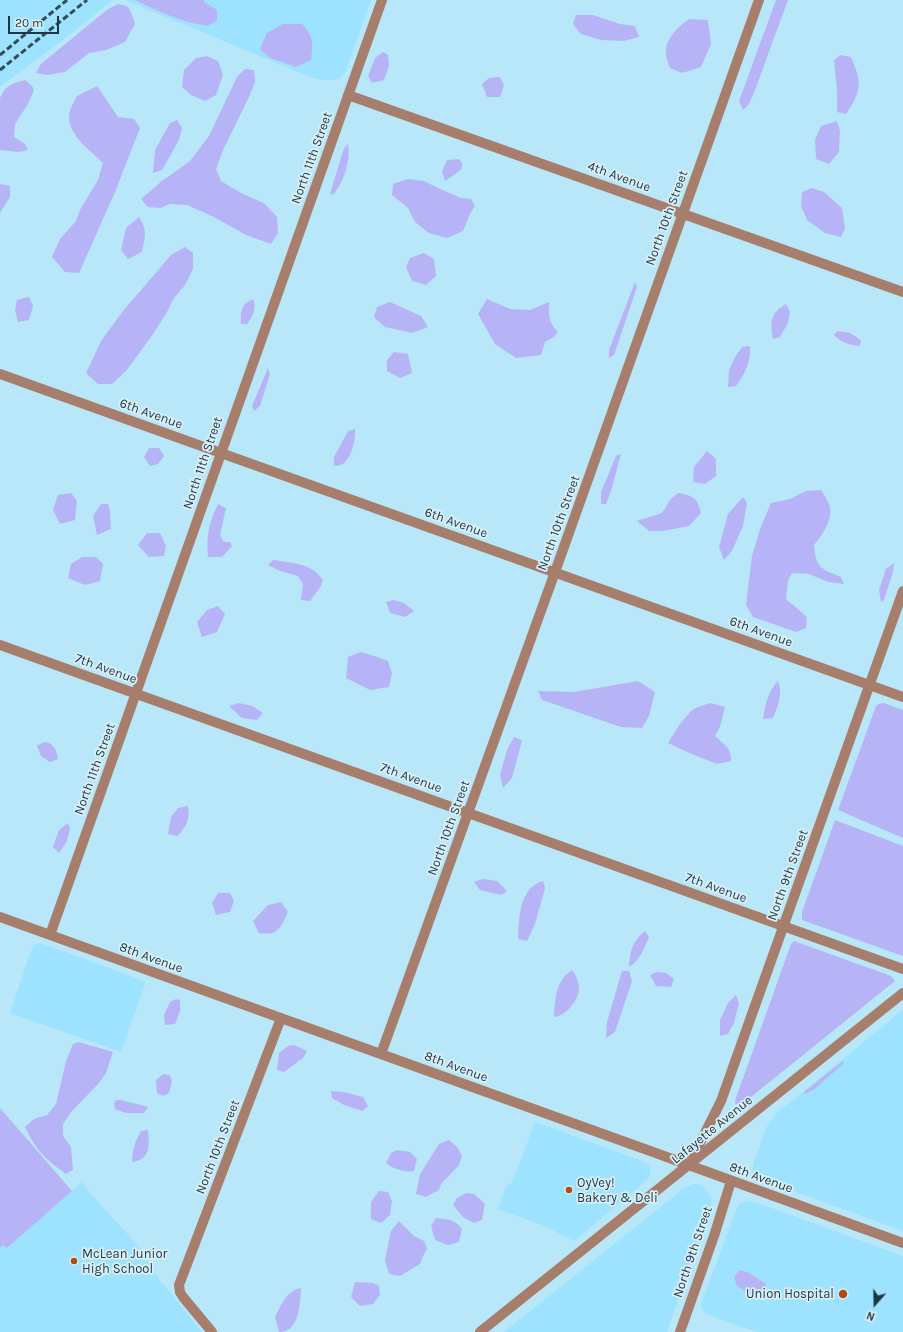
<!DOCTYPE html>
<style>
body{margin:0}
#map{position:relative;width:903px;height:1332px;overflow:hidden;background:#b8e7fa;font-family:Karla,sans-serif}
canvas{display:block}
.north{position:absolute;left:855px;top:1284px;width:40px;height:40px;-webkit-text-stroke:3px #d9f0fa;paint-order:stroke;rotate:200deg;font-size:11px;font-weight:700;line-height:16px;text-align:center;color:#1e363f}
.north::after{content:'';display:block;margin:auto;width:14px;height:18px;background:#1e363f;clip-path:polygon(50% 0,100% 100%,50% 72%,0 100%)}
.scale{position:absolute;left:8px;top:16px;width:51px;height:18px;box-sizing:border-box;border:2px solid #1e363f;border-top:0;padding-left:5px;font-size:12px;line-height:14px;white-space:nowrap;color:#1e363f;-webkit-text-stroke:3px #d9f0fa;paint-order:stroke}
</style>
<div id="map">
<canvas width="903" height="1332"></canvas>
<div class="north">N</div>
<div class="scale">20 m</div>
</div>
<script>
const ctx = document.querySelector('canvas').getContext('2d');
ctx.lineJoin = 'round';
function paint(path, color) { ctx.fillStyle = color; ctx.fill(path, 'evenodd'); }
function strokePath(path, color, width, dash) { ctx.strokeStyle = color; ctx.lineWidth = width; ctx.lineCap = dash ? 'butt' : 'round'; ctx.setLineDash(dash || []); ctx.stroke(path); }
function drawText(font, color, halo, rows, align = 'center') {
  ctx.font = font + ' Karla,sans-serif'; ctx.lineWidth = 3.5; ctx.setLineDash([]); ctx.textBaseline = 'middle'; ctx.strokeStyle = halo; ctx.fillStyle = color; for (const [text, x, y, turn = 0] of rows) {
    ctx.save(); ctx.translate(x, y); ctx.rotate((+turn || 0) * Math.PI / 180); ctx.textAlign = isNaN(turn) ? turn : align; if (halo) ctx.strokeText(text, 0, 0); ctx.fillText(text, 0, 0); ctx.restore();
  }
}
paint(new Path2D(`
 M0,0h113l-54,43 -59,44z
 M125,0h246l-26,73 -6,6 -10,1h-9l-27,-10z
 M40,943l104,38 1,3 -24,68 -111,-39 20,-60 4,-8z
 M903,1010v221l-145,-53 -4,-3 -2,-4 2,-9 12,-34 11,-15z
 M535,1122l110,40 5,5v9l-3,4 -73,61 -32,-16 -44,-16 9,-24 5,-2z
 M82,1182l9,12 49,54 14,25 48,59h-202v-84l3,-3 4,3z
 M693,1184h6l8,6 5,10 -2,8 -43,124h-163l179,-143z
 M749,1201l6,1 148,54v76h-146l-49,-17 -5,-4 -2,-6 37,-100 3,-2z`), '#9de2fe');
paint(new Path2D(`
 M135,0h69v2l13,8v10l-9,6c-26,-4 -49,-14 -73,-26z
 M776,0h12l-33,90 -6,14 -6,6 -4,-9z
 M118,4l9,2 4,6 4,12 -10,18 -19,8 -17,3 -24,19 -18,3 -11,-2 5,-9 67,-55z
 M576,15h17l27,9 15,2 4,11 -15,4 -23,-1 -20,-6 -8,-10z
 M689,19l19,1 3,24 -10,23 -19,6 -12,-5c-2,-5 -4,-11 -4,-16 -1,-13 13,-26 23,-33z
 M283,24h19c12,13 11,19 9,36l-15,7 -26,-9 -10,-9 7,-16z
 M383,52l5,3 1,11 -5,14 -12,3 -4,-7 7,-18z
 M840,55l11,2c11,25 11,34 -5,57l-9,-2v-22l-3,-30z
 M207,56l11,5 5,14 -7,20 -11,6 -14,-6 -9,-8 2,-17 12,-12z
 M245,69l9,1 1,12 -6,15 -25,51 -8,21 5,12 22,13 21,9 13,14 1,16 -7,11 -25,-9 -32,-18 -27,-12 -17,-1 -9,4 -13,-1 -7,-8 21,-18 28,-20 19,-25 28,-59z
 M500,77l4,8 -4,12h-13l-5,-13 7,-6z
 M25,80l7,6 2,4 -6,14 -13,20 -1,13 11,7 3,6 -10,2 -17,-2 -1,1v-53c5,-12 12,-15 25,-18z
 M97,86l21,31 16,2 6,9 -25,64 -36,81 -14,-1 -13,-15 8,-18 16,-18 5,-13 17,-28 5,-17c-12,-12 -35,-28 -34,-47 0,-6 5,-14 8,-20z
 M177,120l5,8 -3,12 -17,30 -9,3 2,-23 15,-27z
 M837,121l3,10 -1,21 -10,12 -13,-5 -1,-19 6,-14z
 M348,144c3,17 -4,36 -14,50h-4l14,-46z
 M459,159l3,4v6l-17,12 -3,-10 5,-11z
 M408,179l16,2 16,8 21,9 10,1 4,7 -5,8 -7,17 -16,7 -18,-5 -14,-11 -7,-14 -16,-13 1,-11z
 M0,184l10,2v11l-10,16z
 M812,188l12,4 18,16 3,20 -4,9 -16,-4 -18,-13 -6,-14 1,-14z
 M139,217c9,14 6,20 3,35l-14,7 -7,-9 5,-22z
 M185,247l8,6v16l-8,16 -11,13 -8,16 -15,23 -25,34 -14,13h-14l-12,-11 15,-32 22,-30 48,-56z
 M424,253l10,6 2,17 -10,9 -14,-4 -6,-14 4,-9z
 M635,282l2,5 -23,68 -5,3v-8z
 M29,297l4,9 -4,14 -11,2 -3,-12 2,-10z
 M253,299c4,9 0,17 -6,25h-6c0,-13 -1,-19 12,-25z
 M487,299l23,10 20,1 19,-8c0,14 -1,19 9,30l-4,5 -9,5 -4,13 -25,3 -21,-14 -17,-30z
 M390,302l31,14 7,11 -16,6 -27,-6 -11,-10 3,-10z
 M786,304l4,8 -2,11 -8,14 -7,2c-3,-17 -3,-26 13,-35z
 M837,331l13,2 11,7 -1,6c-11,-1 -18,-3 -26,-11z
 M750,346c1,16 -5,28 -14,40l-8,1 1,-17 6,-13 7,-10z
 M394,352l14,2 4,19 -12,5 -13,-7v-11z
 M268,368l2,6 -10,32 -6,5 -2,-5z
 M355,429c1,10 -3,30 -14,36 -1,0 -6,1 -7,1v-9l14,-26z
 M149,448h10l5,8 -6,8 -8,2 -6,-9z
 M707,451l9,8v17l-11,8 -12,-2 1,-15z
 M621,454l-10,37 -5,13h-5v-12l15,-36z
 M821,490c3,5 6,9 8,14 5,15 -6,30 -15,41 2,23 7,24 27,32l3,7 -16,-2 -19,-8 -17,-1 -4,8 -2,18 21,18 -1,11 -10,4 -43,-15 -7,-12 6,-49 8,-27 11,-26 19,-4 16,-8z
 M71,493l6,8 -2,19 -15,4 -7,-14 5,-15z
 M678,493c16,3 19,4 23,20l-12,13 -26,5h-14l-12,-10 25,-8 8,-13z
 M743,497l4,6 -4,23 -11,25 -8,9 -5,-13 9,-33z
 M101,504h7l2,7 1,18 -14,6 -4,-19z
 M218,504l8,4 -6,27 4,7h6l2,4 -10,11h-14c-2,-21 1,-34 10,-53z
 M147,533h13l6,13 -2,10 -15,1 -11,-12z
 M82,557h14l7,7 -3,17 -15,4 -17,-7 3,-14z
 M273,560c19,3 39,3 50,20l-2,6 -11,15 -9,-1 2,-16 -5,-8 -18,-5 -12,-6z
 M894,563l-1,9 -9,28 -3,2 -2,-12 7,-21z
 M393,600l11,3 10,8 -9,6 -15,-4 -4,-11z
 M218,606l7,8 -8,18 -15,5 -5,-15 10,-12z
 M361,652l13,4 14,5 4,12 -3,14 -19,3 -24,-12 2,-21z
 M638,681l17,11 -6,24 -7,12 -21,-1 -79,-27 -4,-9 36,1z
 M778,681c5,13 0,25 -5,37l-10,1c2,-14 5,-28 15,-38z
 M239,703l13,3 11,7 -6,7 -15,-2 -13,-12z
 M710,703l15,4 -5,20 -5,9c10,9 16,11 16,25l-14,3 -28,-11 -21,-10 12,-19 13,-15z
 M884,703l19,7v128l-65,-28 38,-104 3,-2z
 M514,737l8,3 -10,38 -9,10 -3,-13 7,-25z
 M44,742c10,1 12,7 14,17l-8,3 -9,-6 -4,-10z
 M188,806c2,13 -1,21 -11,30l-9,-2 3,-17 7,-9z
 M835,820l68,26v110l-101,-36v-8z
 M68,823l2,6 -3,12 -8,12 -6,-6 6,-17z
 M483,879l14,2 10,10 -6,4 -21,-5 -6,-8z
 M543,881l2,7 -10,36 -8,17 -9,-2c1,-21 1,-51 25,-58z
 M218,893h12l4,8 -4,11 -14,3 -4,-12z
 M281,902l7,10c-8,16 -9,24 -29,21l-6,-12 15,-16z
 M645,931l4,6c-5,12 -9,23 -20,30 1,-16 3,-25 16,-36z
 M794,941l97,35 4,5 -154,124 -5,-1 -1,-2 1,-4 55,-154z
 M572,970c4,5 6,10 7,17 1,12 -14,30 -25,30 1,-18 2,-37 18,-47z
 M622,971h7l3,10 -17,51 -9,6 1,-16z
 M657,972l9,1 8,6 -3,8 -15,-1 -6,-11z
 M736,995l3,8 -5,20 -6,11 -8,2v-16l8,-17z
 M176,999l4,1v11l-5,13 -10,1 -1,-10 6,-13z
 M79,1042l34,10 -7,21 -7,10 -27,28 -9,13v12l8,11 2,23 -7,4c-22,-16 -29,-23 -41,-47l9,-8 13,-4 9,-11 10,-43 7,-17z
 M294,1045l13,6 -4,7 -19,14 -7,-2 2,-17 9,-7z
 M843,1061v3l-27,24 -11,6 -1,-2z
 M163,1074l7,1 2,7 -3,11 -6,3 -6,-3 -1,-13z
 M331,1091l13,1 19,5 5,9 -6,5 -18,-6 -12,-7z
 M116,1100h5l27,7 -4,6h-18l-11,-4 -1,-5z
 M0,1108l72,83 -65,57 -4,-3 -3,3z
 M148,1130c2,16 2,30 -16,32 0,-11 3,-21 9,-31z
 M449,1140l8,7 5,9 -3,9 -18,19 -2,6 -13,7 -10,-3 4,-20 19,-30z
 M397,1150l13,2 7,7 -3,12c-11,1 -19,-1 -28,-8l5,-10z
 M379,1191l9,1 4,9 -2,14 -9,8 -10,-4v-17z
 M466,1193l8,1 11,10 -3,16 -8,3 -11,-6 -10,-12 4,-7z
 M436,1218c11,1 20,2 26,11l-3,13 -11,3 -13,-5 -4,-14z
 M399,1221l15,15 10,5 3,8 -4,7 -3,8 -20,12 -11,-2 -4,-14 6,-29z
 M740,1270l9,3 17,11v11l-13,1 -16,-10 -3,-9z
 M355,1282l18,1 6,3 1,9 -7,9 -13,2 -9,-9z
 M301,1288c-1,15 -1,44 -22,44l-4,-15c7,-13 11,-26 26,-29z`), '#b6b4f6');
strokePath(new Path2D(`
 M348,95l555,197
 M0,374l903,323
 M0,645l903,324
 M0,917l653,235 250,91
 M50,935l332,-935
 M381,1054l174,-482 204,-572
 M689,1165l32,-64 182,-510
 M212,1332l-29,-35 -3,-5 -1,-7 102,-267
 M480,1332l423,-339
 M680,1332l35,-99 16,-52`), '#a77e6b', 10);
strokePath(new Path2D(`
 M0,55l67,-55
 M0,70l87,-70`), '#324d57', 3, [6, 3]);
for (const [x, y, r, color] of [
 [569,1190,4,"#af4c14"],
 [74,1261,4,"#af4c14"],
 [843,1294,5,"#af4c14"]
]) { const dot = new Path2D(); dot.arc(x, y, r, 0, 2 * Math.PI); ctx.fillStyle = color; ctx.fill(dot); strokePath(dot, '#d9f0fa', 1.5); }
drawText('13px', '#1e363f', '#d9f0fa', [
 ["North 11th Street",312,158,-70],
 ["4th Avenue",619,177,20],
 ["North 10th Street",667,218,-70],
 ["6th Avenue",151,414,20],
 ["North 11th Street",203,463,-71],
 ["6th Avenue",456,523,20],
 ["North 10th Street",559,523,-70],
 ["6th Avenue",761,632,20],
 ["7th Avenue",106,669,20],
 ["North 11th Street",95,769,-70],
 ["7th Avenue",411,778,20],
 ["North 10th Street",449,828,-70],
 ["North 9th Street",788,875,-70],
 ["7th Avenue",716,888,20],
 ["8th Avenue",151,958,20],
 ["8th Avenue",456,1067,20],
 ["Lafayette Avenue",712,1130,-39],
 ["North 10th Street",218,1147,-69],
 ["8th Avenue",761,1178,20],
 ["North 9th Street",693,1252,-71]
]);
drawText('13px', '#1e363f', '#d9f0fa', [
 ["OyVey!",577,1183],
 ["Bakery & Deli",577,1198],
 ["McLean Junior",82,1254],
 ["High School",82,1269],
 ["Union Hospital",834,1294,"right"]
], 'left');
</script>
